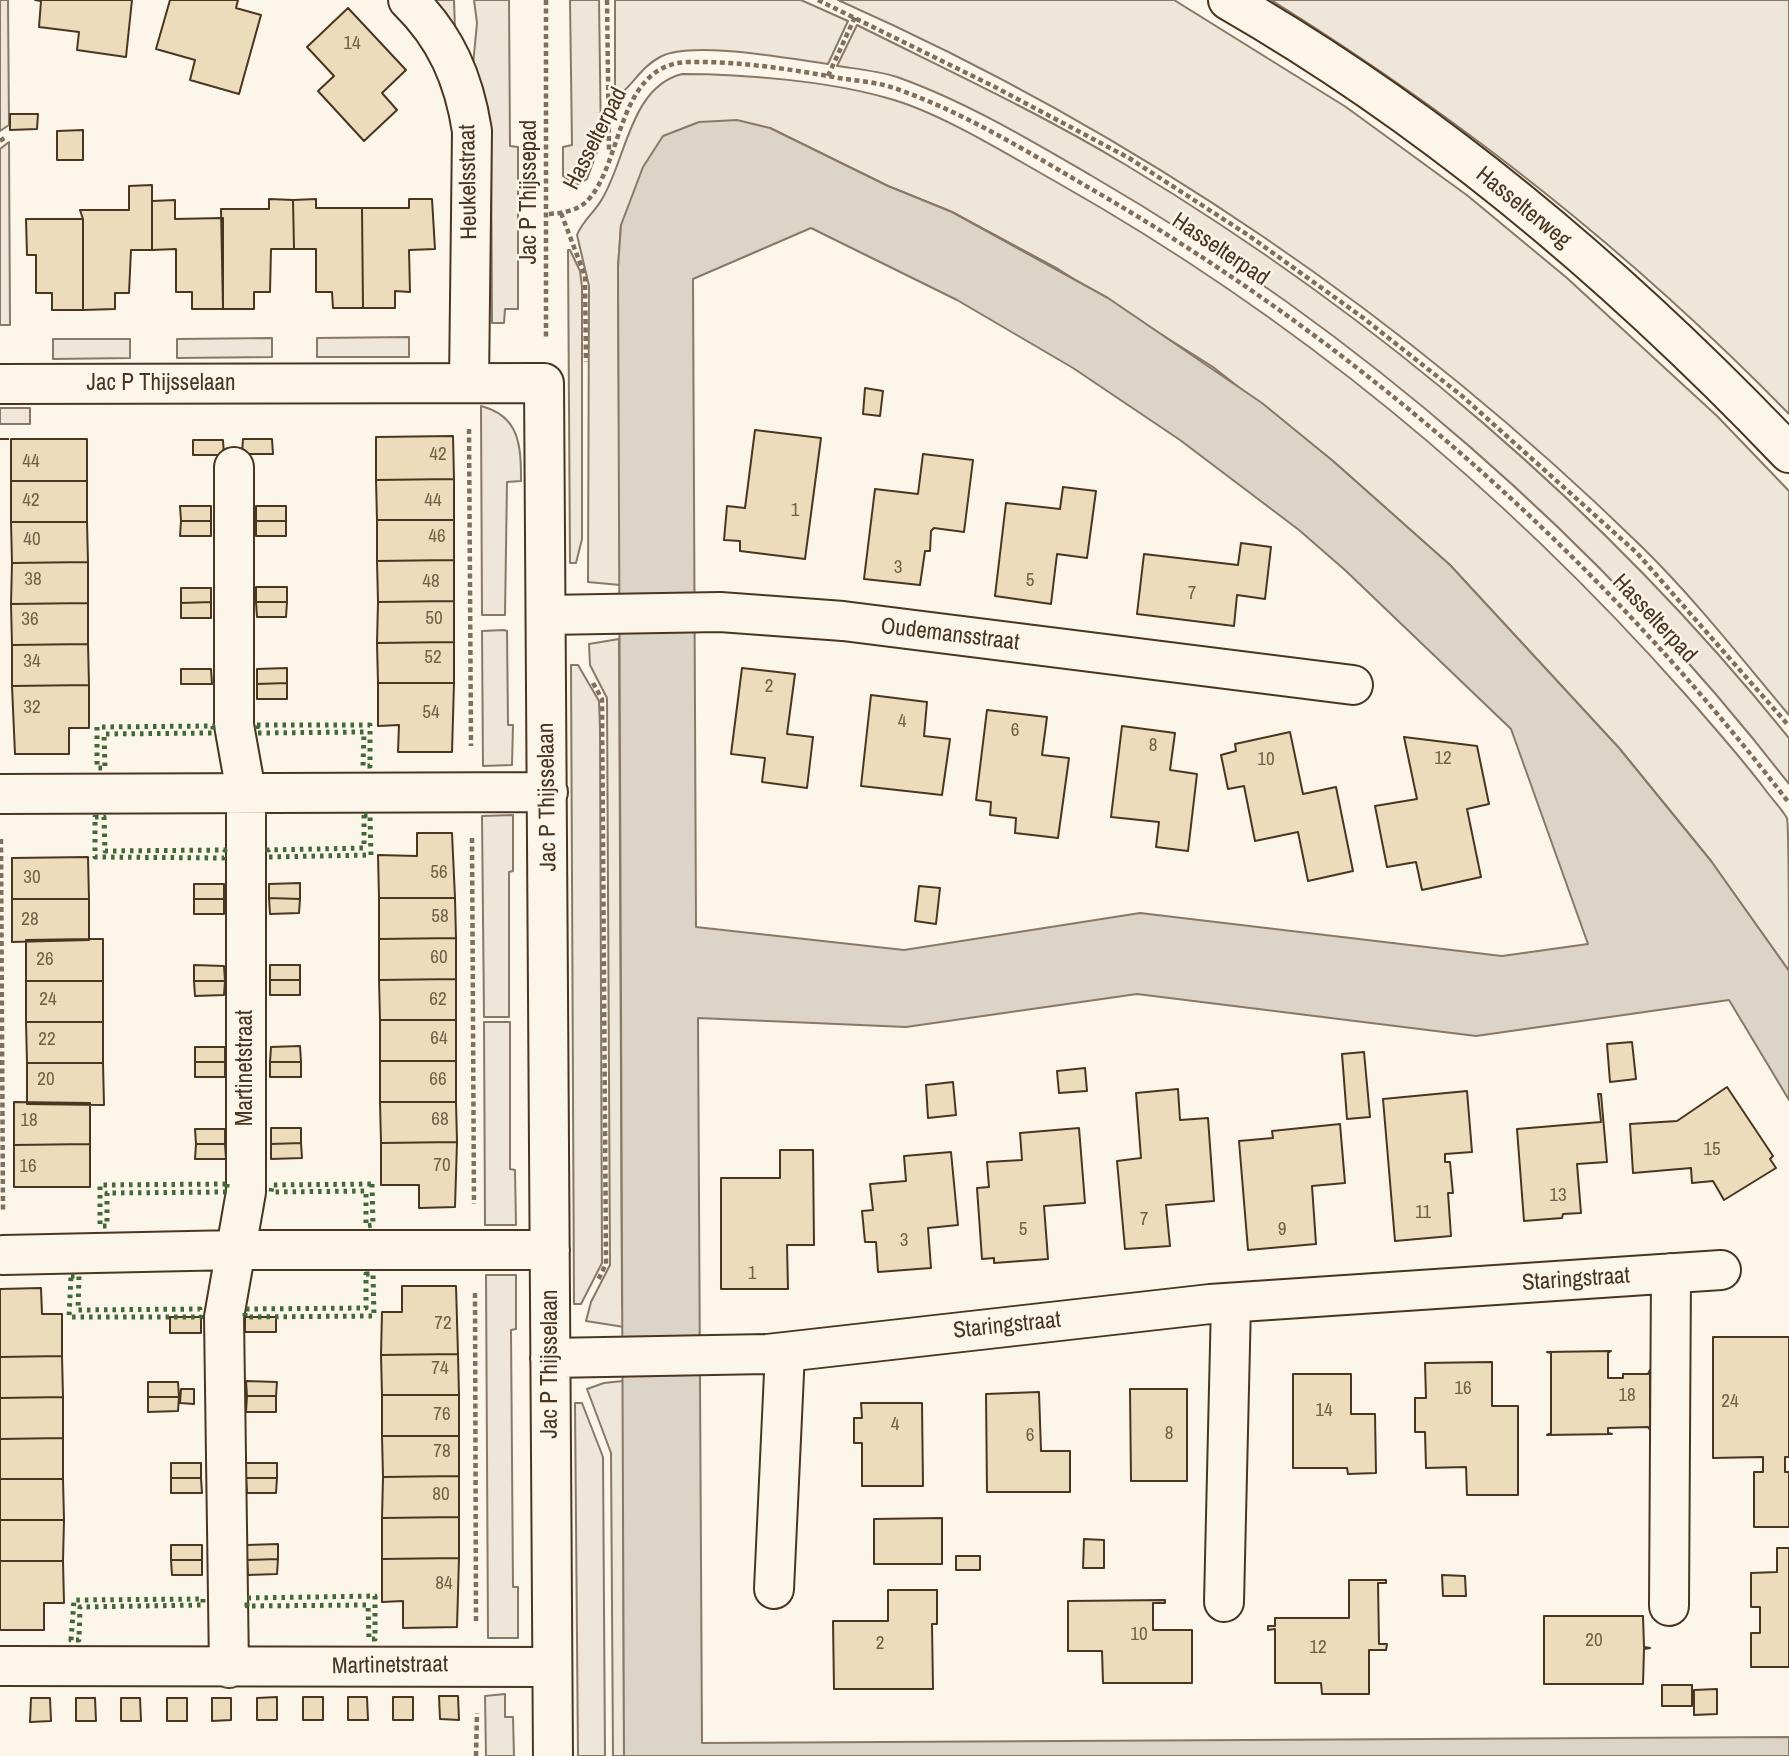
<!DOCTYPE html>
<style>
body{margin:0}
canvas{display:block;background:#fbf6e9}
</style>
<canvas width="1789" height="1756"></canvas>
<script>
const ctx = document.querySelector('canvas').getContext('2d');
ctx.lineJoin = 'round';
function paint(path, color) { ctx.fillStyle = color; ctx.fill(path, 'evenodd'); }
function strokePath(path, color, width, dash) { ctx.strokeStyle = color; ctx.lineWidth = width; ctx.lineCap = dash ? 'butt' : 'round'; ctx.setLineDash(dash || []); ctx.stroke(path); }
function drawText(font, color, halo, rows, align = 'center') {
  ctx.font = font + ' "Archivo Narrow",sans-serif'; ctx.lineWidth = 5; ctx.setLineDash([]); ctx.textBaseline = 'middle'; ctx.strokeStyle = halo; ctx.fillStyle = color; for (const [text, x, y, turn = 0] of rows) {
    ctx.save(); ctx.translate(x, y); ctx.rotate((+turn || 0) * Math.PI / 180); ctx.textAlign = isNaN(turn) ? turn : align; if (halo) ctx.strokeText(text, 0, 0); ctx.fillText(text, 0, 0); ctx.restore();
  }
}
const green = new Path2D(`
 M0,0h8l1,125 -9,6z
 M431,0h23l1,30z
 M474,0h35l1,146 8,1v162h-13l-1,14h-12l-1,-173 -18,-85 4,-42z
 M570,0h29l2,141 -14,38 -11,6 -13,-9v-29l9,-2z
 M615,0h186l47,21 -20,43c-37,-5 -137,-24 -168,-7 -19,10 -27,28 -43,40l-2,-3z
 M838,0h336l172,107 122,89 99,82 150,138 72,75v224c-48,-57 -94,-116 -147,-168 -233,-228 -506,-415 -804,-547z
 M1271,0h518v414c-158,-162 -326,-294 -518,-414z
 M857,25c90,45 183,88 269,140 251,151 479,345 663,573v46c-189,-244 -430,-453 -697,-608 -62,-36 -127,-75 -195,-99 -18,-6 -40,-8 -60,-11z
 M682,74c62,0 146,7 205,24 53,14 123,58 171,85 237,134 447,308 627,511 27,31 54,61 79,94 7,10 17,20 23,30 2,13 2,129 2,153l-78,-110 -92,-113 -169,-183 -117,-104 -120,-94 -155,-98 -106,-57 -64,-26 -118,-58 -149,97 -3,42 2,318 -32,-3 1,-296 -12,-51c6,-15 18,-23 25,-36 24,-39 28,-112 80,-125z
 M9,142l1,183h-10v-176z
 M568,250h2l10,21 2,16v252l-6,24h-6z
 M409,337v20h-92v-19z
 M272,338v19l-95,1v-19z
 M53,339h77v19l-77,1z
 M481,406c39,10 40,40 40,75l-14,1 -2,133h-23z
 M30,408v16h-30v-16z
 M504,630l3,1 1,94h5l-1,40 -29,1 -1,-135z
 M619,639l3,658 2,30 -38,-6 5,-19 19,-37 -3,-567 -17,-33 -1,-21z
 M571,665h7l21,36 1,29 2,533 -21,41h-7z
 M513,815v56l-4,1v145h-25l-2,-201z
 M484,1022h26v147l5,1 1,55h-31z
 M486,1275h30v54l-5,1 2,257h5v51h-30z
 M623,1381l1,375h-11l-2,-303 -24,-64 17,-6z
 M575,1403h7l21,54 2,299h-27z
 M505,1694v23h8l1,39h-28l-1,-60z`);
paint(green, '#ede6d9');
strokePath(green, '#887966', 2);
const water = new Path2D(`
 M737,120l33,8 118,58 64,26 156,86 154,105 71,58 117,104 169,183 92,113 78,110v129l-60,-100 -253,36 -339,-42 -231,33 -208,-9 4,725 1087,-6v19h-1165l-6,-1489 3,-42 22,-58 20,-31 36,-14zM811,228l146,72 116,68 107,72 119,90 47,41 165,158 77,215 -86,12 -362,-43 -236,37 -208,-23 -3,-648z`);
paint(water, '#dcd4c6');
strokePath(water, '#887966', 2);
const building = new Path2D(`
 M35,0h97l-6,57 -49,-7 2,-18 -40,-5 2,-26z
 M170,0h68l-2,8 25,7 -22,79 -49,-14 5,-20 -39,-11z
 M348,8l58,62 -24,23 15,17 -33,31 -46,-50 16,-15 -27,-29z
 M10,114h28l-1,15 -27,1z
 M83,130v30h-26v-29z
 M152,185v65h-21l-2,43h-14v16l-32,1v-91l-3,-9h49v-24z
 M269,199l24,1 1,49h-23l-1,43h-16v17h-31l-2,-100h48z
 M316,199v9h46l1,100h-30l-1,-16h-16v-43h-22l-1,-49z
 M409,199h23l3,50 -26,1 1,42 -15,-1v17h-32l-1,-100h47z
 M175,200v19l48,-1v91h-31v-17h-16v-43l-24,1v-49z
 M26,219h57v91h-31v-17h-16v-38h-9z
 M865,388l18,3 -3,25 -17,-2z
 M755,430l66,8 -16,121 -65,-8v-10l-16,-1 3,-34 18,2z
 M453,436l1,43 -78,1v-43z
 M11,439h76v42h-76z
 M243,439h29l1,15h-31z
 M193,440h30l1,15h-31z
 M923,454l50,6 -9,72 -30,-4 -3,3 -1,20h-5l-5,34 -56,-6 11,-90 43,5z
 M454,479v41h-77l-1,-40z
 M11,481h76v41h-76z
 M1063,487l33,4 -9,67 -30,-4 -6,50 -56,-8 11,-93 54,6z
 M180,506h31v15h-30z
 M256,506h30v15h-30z
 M377,520h77v40l-77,1z
 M181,521h30v15h-31z
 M256,521h30v15h-30z
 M11,522h76l1,40 -76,1z
 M1241,543l30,4 -6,52 -28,-4 -3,31 -97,-12 7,-60 94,11z
 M454,560v41l-76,1 -1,-41z
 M88,562v41l-77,1 1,-41z
 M256,587h31v15h-31z
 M181,588h30v14l-30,1z
 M454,601v41l-77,1 1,-41z
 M211,602v16h-30v-15z
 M256,602h31l-1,15h-29z
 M88,603v41l-76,1 -1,-41z
 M454,642v41h-76l-1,-40z
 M88,644l1,41 -77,1v-41z
 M287,668v15l-30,1v-15z
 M742,668l53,6 -8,60 26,3 -6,51 -45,-6 3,-24 -34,-4z
 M181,669h30l1,15h-31z
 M287,683v16h-30v-15z
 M378,683h76l-2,69h-54l1,-27 -21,1z
 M89,685v43h-20v26h-54l-3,-68z
 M871,695l56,7 -3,34 26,3 -8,56 -81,-9z
 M987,710l60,7 -5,38 27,3 -11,80 -43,-5 1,-15 -26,-3 1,-13 -15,-2z
 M1122,726l53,7 -5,37 27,4 -9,77 -32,-4 3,-25 -48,-5z
 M1290,732l13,62 33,-7 17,84 -45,10 -10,-49 -43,9 -11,-55 -16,3 -7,-34 15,-4 -1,-7z
 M1404,737l73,9 12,58 -22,5 14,68 -59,13 -6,-28 -29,5 -12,-61 42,-7z
 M417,833h35l3,65h-76l-1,-43 39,1z
 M88,857l1,42h-77v-41z
 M300,883v16l-31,-1v-14z
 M194,884h30v15h-30z
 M919,886l21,2 -4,36 -21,-3z
 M269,898l31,1 -1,14 -29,1z
 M379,898h76l1,40 -77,1z
 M12,899h77v41l-77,2z
 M194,899h30v15h-30z
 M456,938v41l-77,1v-41z
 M89,939h14v42h-77v-41z
 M194,965l30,1 1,15h-31z
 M270,965h30v15h-30z
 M456,979v41h-76l-1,-40z
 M270,980h30v15h-30z
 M26,981h77v41h-77z
 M194,981h31l-1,14 -29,1z
 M380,1020h76v41h-76z
 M26,1022h77v41h-76z
 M1632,1042l4,37 -26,3 -3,-38z
 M300,1046l1,16h-31l1,-15z
 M195,1047h30v15h-30z
 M1364,1052l6,65 -23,2 -5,-65z
 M380,1061h76v41h-76z
 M195,1062h30v15h-30z
 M270,1062h31v15h-31z
 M27,1063h76l1,42 -77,-1z
 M1085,1068l2,23 -28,2 -2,-22z
 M953,1082l3,33 -28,3 -2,-33z
 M1727,1087l46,69 -3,3 6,9 -52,32 -11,-19 -21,2 -1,-15 -58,5 -3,-49 47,-3z
 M1178,1089l2,31 28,-2 6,83 -48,4 4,41 -45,3 -8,-88 24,-3 -5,-65z
 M1467,1091l5,61 -27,2v8h5l3,31h-5l3,43 -56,5 -12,-142z
 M1598,1094h3l6,68 -30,2 4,49 -18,1 -1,4 -38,3 -7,-92 84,-7z
 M14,1102l76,1v41l-76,1z
 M380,1102h76l1,40 -76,1z
 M1340,1124l5,59 -33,3 4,58 -68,6 -9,-109 34,-3 -1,-7z
 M271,1128h30v15l-30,1z
 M1079,1128l6,75 -41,3 4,53 -54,4v-5l-12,1 -5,-71 12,-1 -2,-25 35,-2 -2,-27z
 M195,1129h30v15h-29z
 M457,1142l-2,65 -36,1v-23h-38v-42z
 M301,1143l1,15 -31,1v-15z
 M90,1144v43h-76v-42z
 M196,1144h29l1,15h-31z
 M780,1150h33l1,95h-27l1,44h-67v-111h59z
 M951,1152l7,73 -30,3 3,40 -53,4 -2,-30h-11l-3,-31 11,-1 -3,-26 36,-3 -2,-25z
 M402,1286h54l2,68 -77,1 1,-43h20z
 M41,1288l1,26h20v42l-62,1v-68z
 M170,1317h31v16h-31z
 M245,1317h31v15h-31z
 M1713,1337h76v120h-4v15h4v55h-35v-55h9v-15l-50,1z
 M1611,1351l-3,2v25h15v-4h25l2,-4v60l-2,-3 -40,1v5l4,1 -65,1 4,-2v-80l-4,-1z
 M458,1354l1,41h-77l-1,-40z
 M62,1356l1,41 -63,1v-41z
 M1492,1362v44h26v89h-51l-1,-28 -40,1 -1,-36h-10v-34h11l-1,-35z
 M1293,1374h58v40h24l1,59 -28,1 -1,-6h-54z
 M246,1381l31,1 -1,14h-29z
 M148,1382h30l1,15h-31z
 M181,1389h13v15l-14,-1z
 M1130,1389h57v92h-56z
 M1039,1392l2,59h29v41h-83l-1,-98z
 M382,1395h77v41h-77z
 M247,1396h29v16h-30z
 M63,1397v41l-63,1v-41z
 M148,1397h31l-1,14 -30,1z
 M861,1403h61l1,83h-61v-43h-8v-25h8z
 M382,1436h77v40l-76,1z
 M63,1438v41h-63v-40z
 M171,1463h30v15h-30z
 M246,1463h31v15h-31z
 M459,1476v41l-77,1 1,-41z
 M171,1478h30l1,15h-31z
 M246,1478h31l-1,15h-29z
 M0,1479h63l1,41h-64z
 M459,1517v41l-77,1v-41z
 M942,1518v46h-68v-45z
 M0,1520h64l-1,41h-63z
 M1084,1539l20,1v28h-21z
 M278,1544v15l-31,1v-15z
 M171,1545h31v15h-31z
 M1777,1548h12v119h-38v-34h9v-26h-9v-34l26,-1z
 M956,1556h24v14h-24z
 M459,1558l-2,69 -54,1v-27l-21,1v-43z
 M278,1559l-1,15 -29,1 -1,-15z
 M171,1560h31v15h-30z
 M0,1561h63l1,42h-20v27h-44z
 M1442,1575l23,1 1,20h-23z
 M1349,1580h37v3h-8l1,61h8l-1,6h-17v44h-47l-1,-11h-46v-54l-7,1v-4h7v-8h74z
 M888,1590h49v34h-5l1,65h-99l-1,-68h55z
 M1165,1600v3h-12v27h39v53h-89l-1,-32h-34v-50z
 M1544,1616h99l1,31 6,1 -6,1 -1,35h-99z
 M1662,1685h30v21h-30z
 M1717,1689v25l-23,1v-25z
 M439,1696h19l1,24 -19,-1z
 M277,1697v23h-20v-22z
 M303,1697h20v23h-20z
 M348,1697h19l1,23h-20z
 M393,1697h20v23h-20z
 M31,1698h19l1,23 -21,1z
 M76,1698h19l1,23h-20z
 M121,1698h19l1,23h-20z
 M167,1698h20v23h-20z
 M212,1698h19v22l-19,1z`);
paint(building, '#ecdcbc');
strokePath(building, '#4a3520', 2);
const minor = new Path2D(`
 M408,0c38,37 56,79 64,131l-3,252
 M0,384l544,-1 9,1373
 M546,615l174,-3 123,9 510,64
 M0,794l548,-2
 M3,1255l232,-5h315
 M550,1358l217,-4 443,-50 511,-34
 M774,1589l11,-237
 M1224,1602l7,-299
 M1669,1606l2,-333
 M0,1666l552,1
 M229,1668l-5,-351 22,-125v-400l-12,-67v-258`);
const major = new Path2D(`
 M1228,0c207,119 396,280 561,453`);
strokePath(minor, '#4a3520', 42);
strokePath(major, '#4a3520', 42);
strokePath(new Path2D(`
 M546,0v339
 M607,0l2,150
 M818,0l175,86 136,72 119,77 114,82 100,79 175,157 152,173
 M828,76l27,-59
 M0,141l6,-4
 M561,213l24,63 1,86
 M549,214c13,-1 27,-3 37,-12 37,-35 30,-138 102,-140 50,-1 102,7 151,16 18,3 38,4 55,10 67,23 131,62 192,98 272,156 512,368 703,617
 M469,429l2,317
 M593,683l9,16 4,565 -9,18
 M472,838l2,366
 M1,839l2,373
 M475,1293l1,328
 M476,1756l1,-43`), '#7f6f5c', 4.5, [5, 3.5]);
strokePath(minor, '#fbf6e9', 38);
strokePath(major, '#fbf6e9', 38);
strokePath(new Path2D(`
 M257,725h113v41h-7l1,-34 -107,1z
 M213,726v7l-109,1 1,34h-8v-41z
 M364,815h6l1,40 -102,2 -1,-7 96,-2z
 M95,817h9l1,34 120,-1 -1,8 -129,-1z
 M227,1184v8l-120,1v33h-7v-41z
 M372,1184l1,41 -7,1v-35l-95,1 1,-7z
 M366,1274h7l1,42 -129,1v-8l121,-1z
 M71,1276h8l-1,34 122,-1 1,8h-132z
 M375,1596v43h-6l-1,-34 -121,1v-8z
 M203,1599v6l-123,2 -1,33h-8l3,-40z`), '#436837', 5, [3.5, 5]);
strokePath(new Path2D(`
 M0,439h11`), '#4a3520', 2, [9, 3.5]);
drawText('19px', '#725f47', null, [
 ["14",352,44],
 ["42",438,455],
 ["44",31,462],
 ["42",31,501],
 ["44",433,501],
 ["1",795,511],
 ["46",437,537],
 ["40",32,540],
 ["3",898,568],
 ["38",33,580],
 ["5",1030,581],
 ["48",431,582],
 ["7",1192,594],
 ["50",434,619],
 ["36",30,620],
 ["52",433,658],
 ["34",32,662],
 ["2",769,687],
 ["32",32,708],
 ["54",431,713],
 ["4",902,722],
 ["6",1015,731],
 ["8",1153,746],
 ["12",1443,759],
 ["10",1266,760],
 ["56",439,873],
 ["30",32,878],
 ["58",440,917],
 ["28",30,920],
 ["60",439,958],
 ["26",45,960],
 ["24",48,1000],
 ["62",438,1000],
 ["64",439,1039],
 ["22",47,1040],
 ["20",46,1080],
 ["66",438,1080],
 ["68",440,1120],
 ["18",29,1121],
 ["15",1712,1150],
 ["70",442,1166],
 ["16",28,1167],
 ["13",1558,1196],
 ["11",1423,1213],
 ["7",1144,1220],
 ["5",1023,1230],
 ["9",1282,1230],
 ["3",904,1241],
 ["1",752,1274],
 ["72",443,1324],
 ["74",440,1369],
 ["16",1463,1389],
 ["18",1627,1396],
 ["24",1730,1402],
 ["14",1324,1411],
 ["76",442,1415],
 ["4",895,1425],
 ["8",1169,1434],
 ["6",1030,1436],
 ["78",442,1452],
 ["80",441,1495],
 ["84",444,1584],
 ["10",1139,1635],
 ["20",1594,1641],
 ["2",880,1644],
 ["12",1318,1648]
]);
drawText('23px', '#4a3520', '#fbf6e9', [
 ["Hasselterpad",596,139,-63],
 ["Heukelsstraat",469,182,-91],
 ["Jac P Thijssepad",530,192,-90],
 ["Hasselterweg",1523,208,39],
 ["Hasselterpad",1220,250,34],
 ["Jac P Thijsselaan",161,384],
 ["Hasselterpad",1654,619,47],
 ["Oudemansstraat",950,635,7],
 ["Jac P Thijsselaan",548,797,-91],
 ["Martinetstraat",246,1068,-90],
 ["Staringstraat",1576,1280,-4],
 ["Staringstraat",1007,1326,-6],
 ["Jac P Thijsselaan",551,1364,-90],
 ["Martinetstraat",390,1666,-1]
]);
</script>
